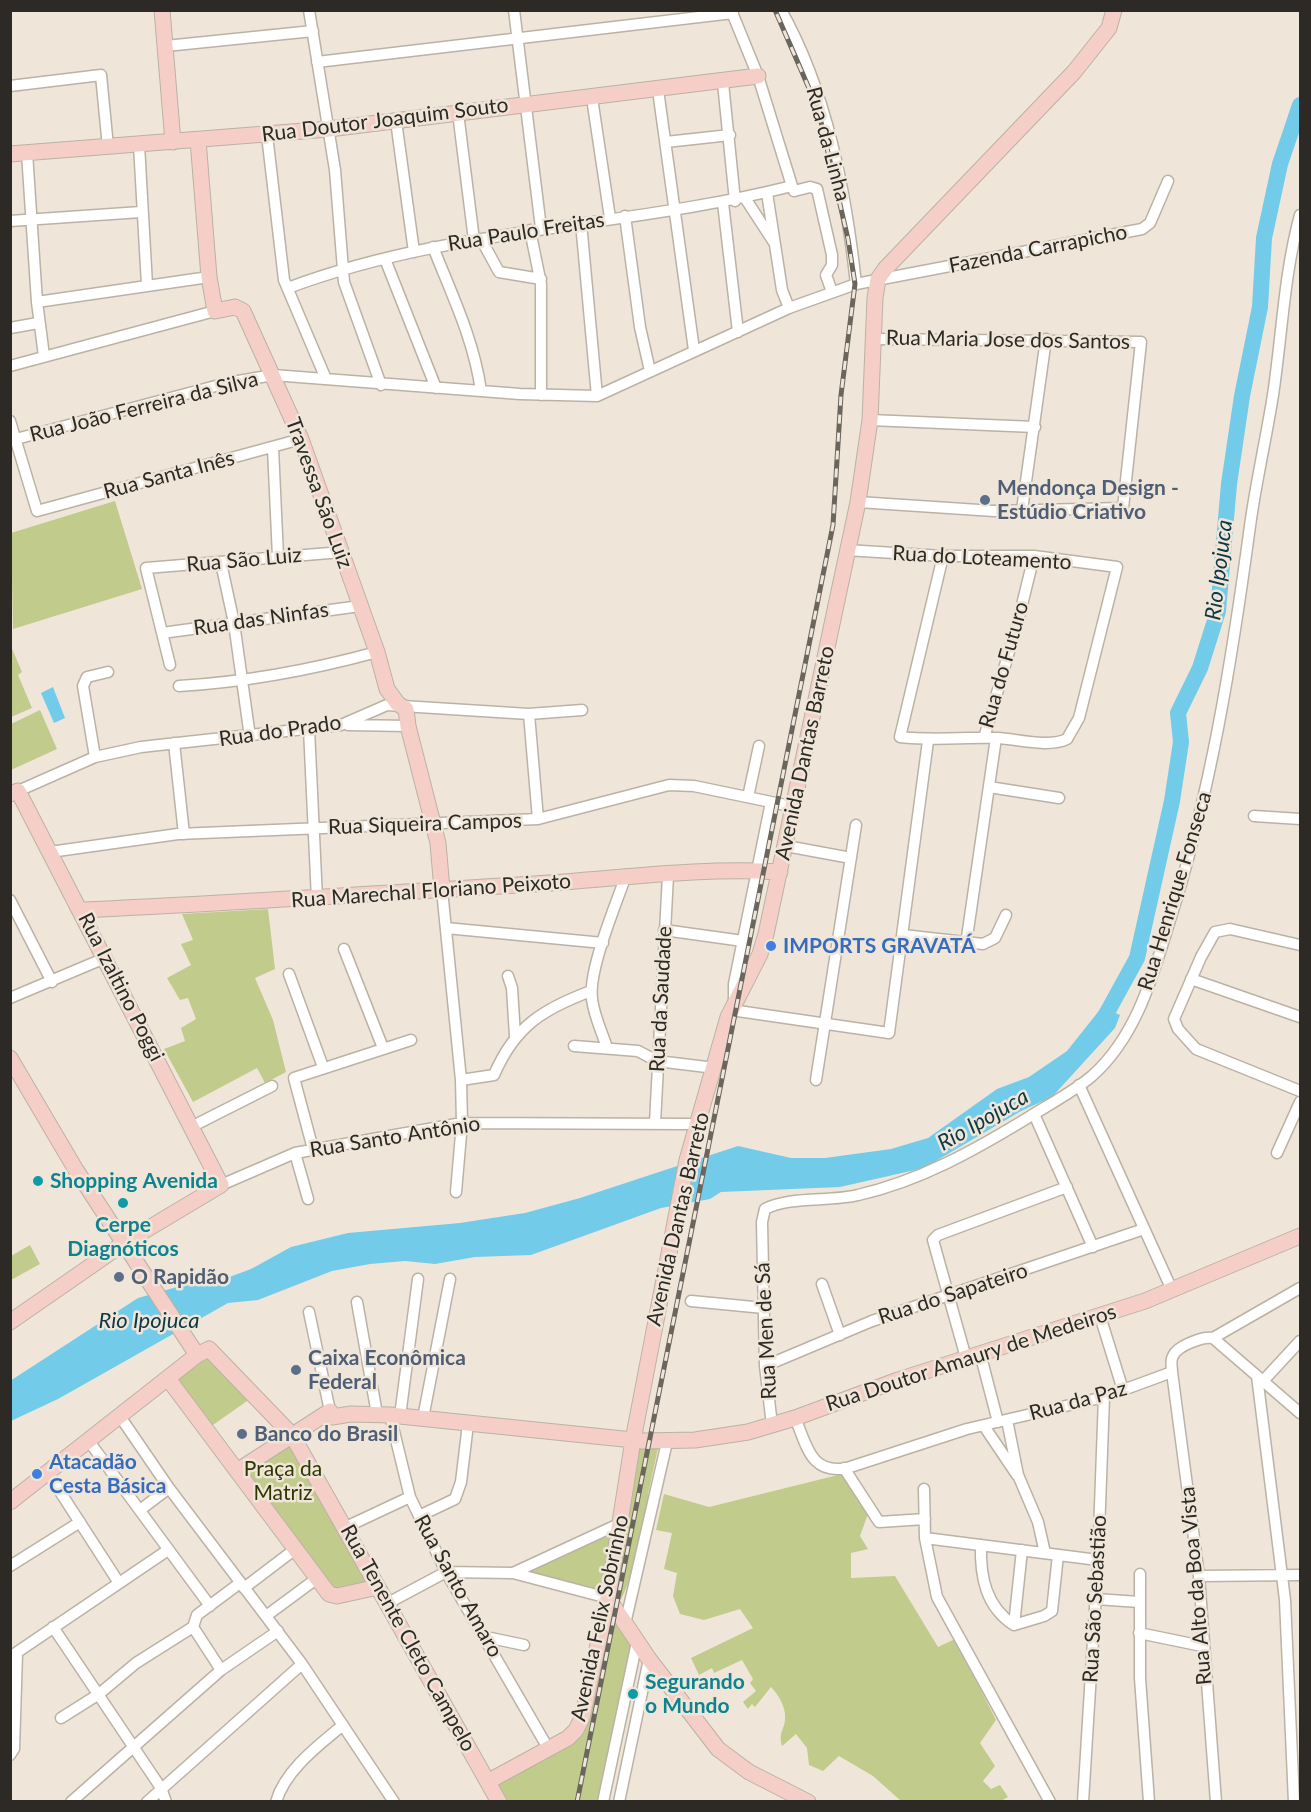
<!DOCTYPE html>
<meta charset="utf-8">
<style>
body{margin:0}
#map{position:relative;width:1311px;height:1812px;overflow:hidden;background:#efe6d9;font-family:Lato,sans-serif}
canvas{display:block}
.frame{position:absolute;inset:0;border:12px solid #2d2a25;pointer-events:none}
</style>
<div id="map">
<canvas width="1311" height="1812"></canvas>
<div class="frame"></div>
</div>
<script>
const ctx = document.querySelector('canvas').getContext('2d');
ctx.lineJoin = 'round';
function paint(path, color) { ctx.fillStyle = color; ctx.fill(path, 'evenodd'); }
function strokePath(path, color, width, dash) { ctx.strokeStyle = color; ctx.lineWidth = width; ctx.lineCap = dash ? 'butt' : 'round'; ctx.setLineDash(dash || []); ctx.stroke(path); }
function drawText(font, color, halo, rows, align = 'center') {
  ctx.font = font + ' Lato,sans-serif'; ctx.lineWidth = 5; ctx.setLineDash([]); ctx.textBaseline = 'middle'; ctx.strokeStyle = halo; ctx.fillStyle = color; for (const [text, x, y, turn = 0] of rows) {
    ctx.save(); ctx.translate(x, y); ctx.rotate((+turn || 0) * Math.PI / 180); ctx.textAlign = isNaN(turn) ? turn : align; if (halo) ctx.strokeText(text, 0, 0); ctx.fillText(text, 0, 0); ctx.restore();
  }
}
paint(new Path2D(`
 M115,501l27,88 -129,40 -2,-96z
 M10,644l12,28 -4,3 14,33 -21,9z
 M40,710l17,39 -46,21v-46z
 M268,909l7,60 -20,9 18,42 13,52 -21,11 -8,-15 -64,34 -29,-53 21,-8 -4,-13 15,-9 -8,-21 -8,2 -13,-22 24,-13 -10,-21 12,-4 -11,-26z
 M30,1245l10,19 -29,16v-24z
 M208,1354l42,45 -40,28 -35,-47z
 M290,1443l80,140 -36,7 -89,-118z
 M636,1447l22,1 -10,46 2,5c-4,18 -21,96 -32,104l-4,-7z
 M842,1474l26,40 -8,22 8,13 -17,4v25l44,-2 43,71 17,-8 41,81 -16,23 15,23 -12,15 8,8 9,-4 8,12 -9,5 -98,-1 -28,-25 -34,-20 -16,15 -14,-6 -2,-17 -11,-14 -14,12c-4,-15 3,-16 3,-28 1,-11 -7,-24 -14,-31l-16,20 -3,-3 -4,5 -5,-7 13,-11 -6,-8 3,-4 -11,-19 -28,13 -2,-5 -13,7 -8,-17 62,-30 -13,-19 -36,11 -24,-6 -7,-18 4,-23 -13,-4 8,-36 -16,-3 8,-36 45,13z
 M614,1530l-11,63 -79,-21z
 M610,1621h8l14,28 -32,152h-95l-7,-19 81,-44z`), '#c0cb8c');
paint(new Path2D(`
 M53,687l12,31 -11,5 -13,-30z
 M1102,1007l18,8 -5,13 -63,69 -31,14 -97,57 -84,19 -119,5 -11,7 -49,9 -130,47 -56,2 -40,7 -30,-3 -35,3 -38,7 -74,29 -30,3 -170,96 -47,22 -1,-40 128,-83 46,-13 32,-3 35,-13 40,-22 57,-14 112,-10 65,-10 55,-15 158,-52 53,12h34l66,-9 37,-11 69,-49 32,-12 38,-26z`), '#72cbe9');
strokePath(new Path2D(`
 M1098,1029l39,-71 35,-157 9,-59 -3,-29 22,-45 18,-57 11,-127 13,-88 18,-89 4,-69 16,-74 20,-59`), '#72cbe9', 16);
const street = new Path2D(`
 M309,10l26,160 9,112 37,103
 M514,10l27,218
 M781,10c46,82 65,182 75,274
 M166,46l147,-15
 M317,62l416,-49
 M723,83l12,118
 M10,86l91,-11 7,72
 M658,90l36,260
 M592,98l18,120
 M458,113l16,127
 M396,121l18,131
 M267,135l17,145 42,99
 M666,142l64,-7
 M139,145l8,140
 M27,153l10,149 7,54
 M792,186l2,5 16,-4 7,2 15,66v10l-6,10 6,17
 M767,193l15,97 7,18
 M745,198l28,43
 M723,203l15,129
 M625,216l15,111 10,44
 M10,221l131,-9
 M581,223l16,173
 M530,230l11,54v111
 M481,239l18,33 42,7
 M433,247c19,48 41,93 48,144
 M385,259l51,129
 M288,288c162,-61 338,-60 504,-102l-34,-110 -27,-66
 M37,302l172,-25
 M10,328l28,-5
 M10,366l205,-55
 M870,420l165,7
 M10,421l27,90 264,-72
 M16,439l211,-56 46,-8 247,19 77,2 192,-88 67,-24 286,-55 8,-6 18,-42
 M273,448l5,109
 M858,502l136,9 129,-3 18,-166 -266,-3
 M1022,510l24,-171
 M846,550l97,6h91l83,11 -38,151 -12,21c-18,9 -50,0 -69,-1 -34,-1 -65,3 -98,-1l43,-181
 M221,563l13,60 16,114
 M162,633l198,-27
 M170,665l-24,-97 196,-16
 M179,686c68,-4 132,-16 198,-34
 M529,714l9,105
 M348,725l60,1
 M309,729l8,170
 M984,738l35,-121 15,-61
 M174,743l10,91
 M95,757l-12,-71 4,-9 21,-5
 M989,787l70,11
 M18,791l77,-34 46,-10 200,-22 46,-20 142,9 53,-4
 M748,797l11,-51
 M1254,816l46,3
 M786,846l65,12
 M50,852l128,-18 360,-15 131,-34 25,1 101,21
 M442,890l19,190 1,43 -6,69
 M10,900l42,82
 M446,928l157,15
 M664,930l79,11
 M903,935l80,9 12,-6 11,-23
 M966,944l30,-206
 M1300,945l-70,-16 -15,3 -14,25 -27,62 4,10 18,20 104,42
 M344,949l39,99
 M289,974l34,93
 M508,976l4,12 3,48
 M1191,979l109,38
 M10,998l95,-40
 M734,1002v-18l37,-182
 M731,1010l158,23 39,-292
 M574,1046l64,5 19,10 58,7
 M607,1048c-5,-16 -13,-32 -15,-49 -4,-28 23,-92 33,-121
 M461,1080l33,-5c21,-49 49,-66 97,-84
 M816,1080l40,-255
 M1079,1085l93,205
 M1034,1114l59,133
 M655,1123l13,-248
 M191,1127l81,-41
 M313,1149l-19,-71 117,-38
 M295,1153l13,46
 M1277,1153l23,-51
 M221,1185l74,-32 167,-30 227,1
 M822,1284l18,51
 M691,1301l73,7
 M357,1302l20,112
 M309,1312l21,99
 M1100,1316l23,74
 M1213,1338l87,75
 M980,1353l18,69
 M966,1358l-33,-118 5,-5 129,-48
 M765,1366l107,-45 272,-92
 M1172,1372l27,204 17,226
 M1257,1376l28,224 9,202
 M1263,1381l37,-40
 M119,1415l50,73 133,176 92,138
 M390,1415l20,82 36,75 102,176
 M400,1416l18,-137
 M423,1418l27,-139
 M795,1418c12,27 15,57 52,50l120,-39 137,-32 68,-25c0,-6 -2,-11 1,-16 4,-10 30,-20 40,-18l87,-50
 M1007,1420l11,55 20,47 7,31
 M772,1425l-7,-59 -3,-144 3,-13c24,-13 65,-7 93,-14 62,-14 117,-45 171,-78 21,-13 44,-25 63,-41 45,-40 61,-101 78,-156 41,-128 62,-261 80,-394 6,-44 16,-87 23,-131 9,-60 11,-121 27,-180
 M984,1426l33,49
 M88,1440l122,166
 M844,1468l35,54 46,-3
 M48,1473l71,110
 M924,1489l1,49 12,59 113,205
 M140,1510l29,-22
 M419,1516l36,-17 6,-17 7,-58
 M346,1527l64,-30
 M925,1538l173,22
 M981,1545c-1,32 5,62 33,80
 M10,1566l70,-44
 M513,1573l108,-50
 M1140,1574v104l9,124
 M1199,1576l101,-1
 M244,1588l50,-38
 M1096,1599l43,3
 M388,1603l58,-31 67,1 95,25
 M266,1616l50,-37
 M625,1624l42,-182
 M1014,1625l30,-9 8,-5 6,-56
 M1014,1625l8,-75
 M53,1627l108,161 5,14
 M1139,1633l63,13
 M486,1637l38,8
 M10,1657l158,-107
 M221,1670l-28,-43 4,-12 43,-32
 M61,1718l38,-24 37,-31 57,-36
 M10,1755l4,-6 3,-96
 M71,1802l150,-132 57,-39
 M147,1802l155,-138
 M276,1802c9,-32 43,-57 67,-77
 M603,1802l34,-160
 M619,1802l30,-143
 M1083,1802l15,-242 6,-163`);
const secondary = new Path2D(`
 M162,10l11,132
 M198,140l11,137 6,34 20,-4 8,4 58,128 76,213 10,37 11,15 8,5 2,17 30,117 4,47
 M10,154l319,-25 429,-53
 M10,794l8,-3 203,394 -97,58 -114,79
 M82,910c151,-7 302,-17 453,-26 81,-5 164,-17 245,-12
 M10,1058l66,112 121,185
 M169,1380l160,214 8,2 41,-9
 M237,1471l93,-60 2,6 19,-3 39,1 253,26 52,-1 53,-8 47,-14 103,-38 247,-79 155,-65
 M10,1502l187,-147 12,-6 83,86 207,367
 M608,1598l41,61 69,90 31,23 59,30
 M489,1781l79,-43 8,-8 6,-12 26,-120 25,-158 54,-280 41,-143 32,-63 6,-20 92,-432 12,-82 5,-122 3,-19 7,-10 189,-197 35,-44 5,-18`);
strokePath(street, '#bbb2a6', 13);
strokePath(secondary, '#bbb2a6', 17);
strokePath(street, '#fff', 10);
strokePath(secondary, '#f4cec7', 15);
const rail = new Path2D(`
 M577,1802l256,-1277 8,-130 14,-111 -7,-45 -30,-130 -43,-99`);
strokePath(rail, '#6a655d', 5);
strokePath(rail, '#efe6d9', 3, [9]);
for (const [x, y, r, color] of [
 [985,500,6,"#5c6f8a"],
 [771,946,6,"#3f7fe0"],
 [38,1181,6,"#0f9aa8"],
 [123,1203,6,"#0f9aa8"],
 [119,1277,6,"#5c6f8a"],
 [296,1370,6,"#5c6f8a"],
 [242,1434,6,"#5c6f8a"],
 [37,1474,6,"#3f7fe0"],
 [633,1694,6,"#0f9aa8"]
]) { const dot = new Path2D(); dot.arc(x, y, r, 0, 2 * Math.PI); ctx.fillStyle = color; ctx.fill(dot); strokePath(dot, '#efe6d9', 2); }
drawText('21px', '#2d2a25', '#efe6d9', [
 ["Rua Doutor Joaquim Souto",385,120,-7],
 ["Rua da Linha",828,144,75],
 ["Rua Paulo Freitas",526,232,-9],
 ["Fazenda Carrapicho",1038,249,-11],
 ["Rua Maria Jose dos Santos",1008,340,1],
 ["Rua João Ferreira da Silva",144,407,-14],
 ["Rua Santa Inês",169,475,-15],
 ["Travessa São Luiz",319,493,70],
 ["Rua do Loteamento",982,558,3],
 ["Rua São Luiz",244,560,-5],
 ["Rua das Ninfas",261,619,-8],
 ["Rua do Futuro",1004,665,-74],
 ["Rua do Prado",280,731,-8],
 ["Avenida Dantas Barreto",805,753,-78],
 ["Rua Siqueira Campos",425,824,-2],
 ["Rua Marechal Floriano Peixoto",431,891,-4],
 ["Rua Henrique Fonseca",1175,891,-73],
 ["Rua Izaltino Poggi",121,987,63],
 ["Rua da Saudade",661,999,-87],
 ["Rua Santo Antônio",395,1137,-9],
 ["Avenida Dantas Barreto",678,1219,-77],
 ["Rua do Sapateiro",953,1294,-18],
 ["Rua Men de Sá",766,1331,-93],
 ["Rua Doutor Amaury de Medeiros",971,1358,-18],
 ["Rua da Paz",1078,1401,-15],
 ["Rua Santo Amaro",458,1586,61],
 ["Rua Alto da Boa Vista",1196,1586,-95],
 ["Rua São Sebastião",1095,1599,-87],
 ["Avenida Felix Sobrinho",600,1618,-78],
 ["Rua Tenente Cleto Campelo",408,1638,61]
]);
drawText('bold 21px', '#4e5e75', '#efe6d9', [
 ["Mendonça Design -",997,488],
 ["Estúdio Criativo",997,512],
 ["O Rapidão",131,1277],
 ["Caixa Econômica",308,1358],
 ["Federal",308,1382],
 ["Banco do Brasil",254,1434]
], 'left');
drawText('bold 21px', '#366cbe', '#efe6d9', [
 ["IMPORTS GRAVATÁ",783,946],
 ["Atacadão",49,1462],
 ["Cesta Básica",49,1486]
], 'left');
drawText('bold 21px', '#0d838f', '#efe6d9', [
 ["Shopping Avenida",50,1181],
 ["Cerpe",123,1225,"center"],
 ["Diagnóticos",123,1249,"center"],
 ["Segurando",645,1682],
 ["o Mundo",645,1706]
], 'left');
drawText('21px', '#303600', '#efe6d9', [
 ["Praça da",283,1469],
 ["Matriz",283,1493]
]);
drawText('italic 22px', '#0d3844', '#efe6d9', [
 ["Rio Ipojuca",1219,570,-83],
 ["Rio Ipojuca",983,1120,-30],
 ["Rio Ipojuca",149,1321]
]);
</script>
